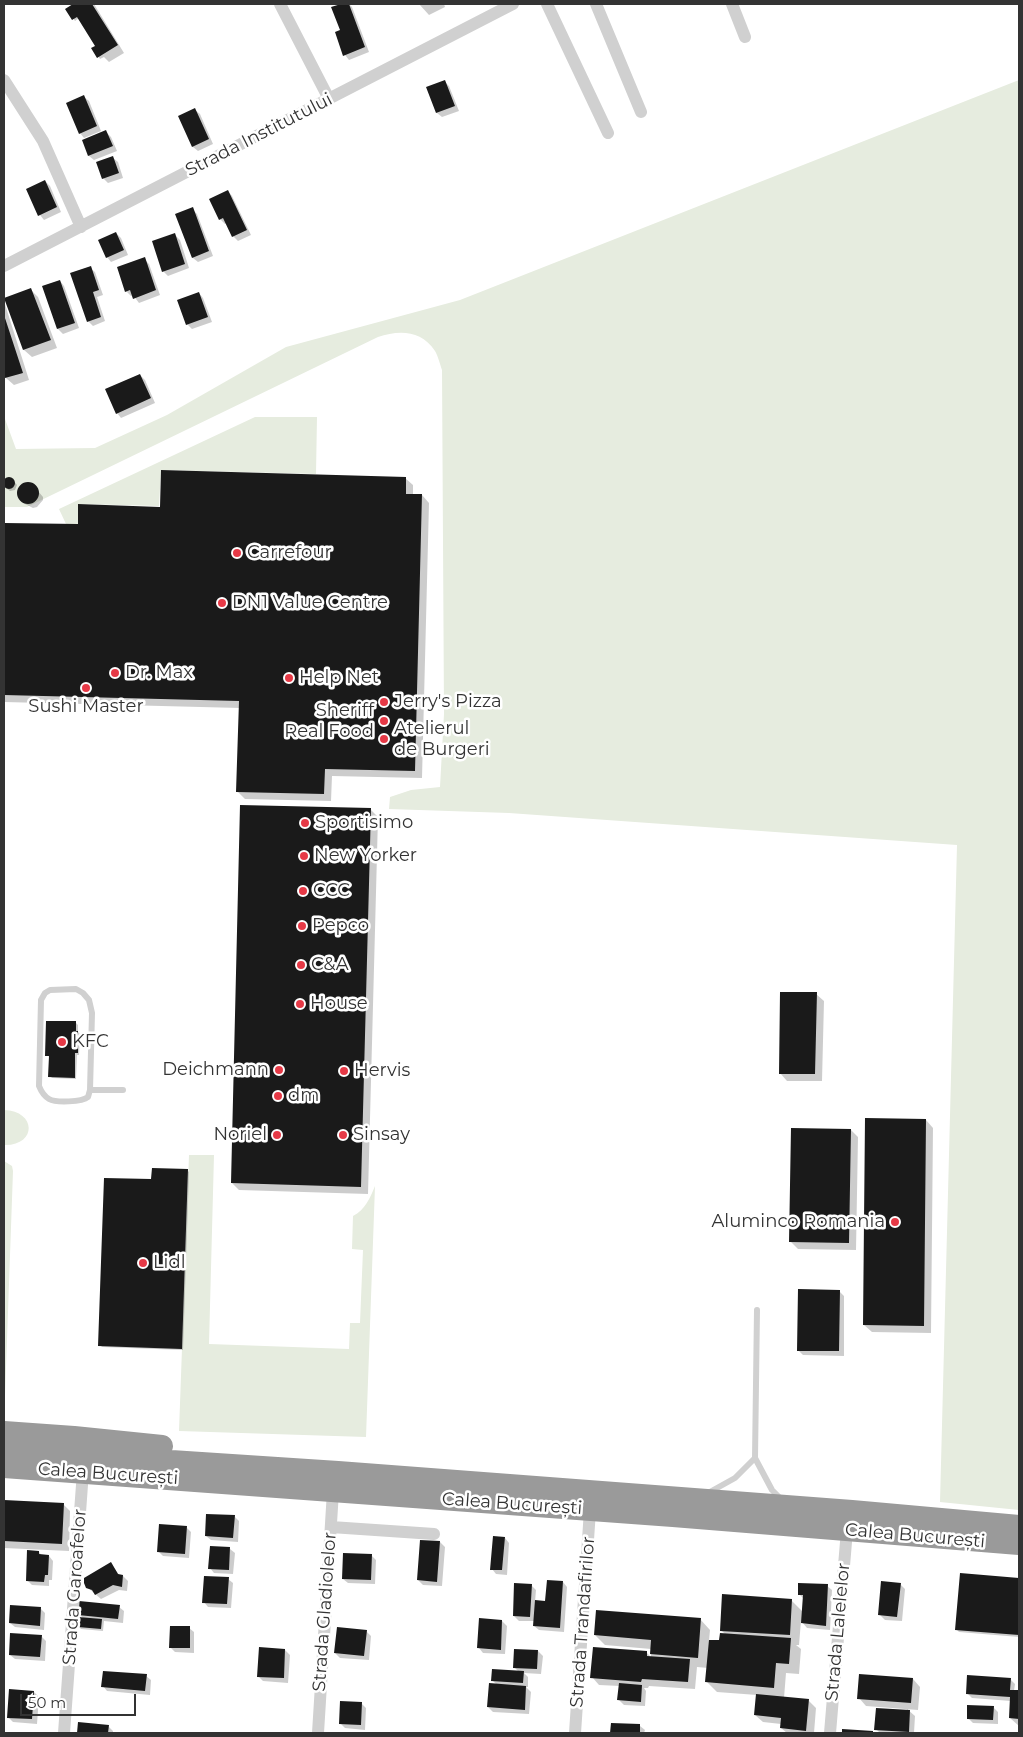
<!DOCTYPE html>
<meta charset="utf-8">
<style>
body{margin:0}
#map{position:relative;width:1023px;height:1737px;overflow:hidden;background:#fff;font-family:Montserrat,sans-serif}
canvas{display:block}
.frame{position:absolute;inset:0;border:5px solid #333;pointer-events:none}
.scale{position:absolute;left:20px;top:1694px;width:116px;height:22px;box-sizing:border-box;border:2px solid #333;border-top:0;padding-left:6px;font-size:15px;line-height:18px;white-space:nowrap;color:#333;-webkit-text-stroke:4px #fff;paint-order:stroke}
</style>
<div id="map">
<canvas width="1023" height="1737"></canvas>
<div class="frame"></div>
<div class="scale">50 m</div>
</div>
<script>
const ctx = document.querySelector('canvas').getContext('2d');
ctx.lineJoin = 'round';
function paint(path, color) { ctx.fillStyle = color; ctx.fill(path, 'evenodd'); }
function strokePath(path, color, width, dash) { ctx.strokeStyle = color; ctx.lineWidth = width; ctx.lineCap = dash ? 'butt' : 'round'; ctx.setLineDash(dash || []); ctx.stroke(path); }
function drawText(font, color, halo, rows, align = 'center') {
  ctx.font = font + ' Montserrat,sans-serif'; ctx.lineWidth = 5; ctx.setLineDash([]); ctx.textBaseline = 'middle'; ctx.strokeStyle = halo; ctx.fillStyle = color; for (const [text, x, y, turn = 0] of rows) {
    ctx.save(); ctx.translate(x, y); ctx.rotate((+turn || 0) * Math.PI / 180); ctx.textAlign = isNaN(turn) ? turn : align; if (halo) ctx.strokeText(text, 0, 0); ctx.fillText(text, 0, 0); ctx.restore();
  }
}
paint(new Path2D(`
 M1019,80v1430l-79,-8 17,-657 -448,-32 -120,-4 1,-12 21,-7 29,-3 4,-73 -2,-344c-2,-6 -4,-14 -7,-19 -14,-21 -36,-21 -57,-14l-351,170h-22l-1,-3v-84l1,-1 11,30 79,-1 72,-33 119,-68 174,-47z
 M255,417h62l-1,57 -155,-4 -2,36 -81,-2v20h-12l-7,-15z
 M4,1110c33,1 33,36 0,35z
 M189,1155h25l-5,189 140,5 1,-26h10l3,-73 -11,-1 1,-33c12,-6 17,-18 22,-30l-9,251 -187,-6z
 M4,1161l8,5 1,5 -9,253z`), '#e6ecdf');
paint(new Path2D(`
 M75,4h19l30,49 -15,9 -5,-5 -4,2 -7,-10 4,-3 -18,-28 -4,3 -8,-12z
 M344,4h5l3,3 17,45 -20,8 -4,-5 -4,-25 -8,-22z
 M419,4h25l1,3 -16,8z
 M444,81l5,5 10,25 -17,6 -5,-4z
 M84,97l5,4 12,30 -17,7 -4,-5z
 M195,110l5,4 13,30 -15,7 -5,-4 -14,-30z
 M106,132l5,5 6,14 -23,9 -5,-4 -6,-15z
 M113,158l5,4 5,16 -15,5 -5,-5z
 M45,181l5,5 11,26 -17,8 -4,-5 -13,-26z
 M228,191l4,5 19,39 -13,6 -5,-5 -6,-13 -2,1 -5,-5z
 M192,209l5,5 16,42 -15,6 -5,-4z
 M116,233l5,5 7,17 -17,7 -4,-5z
 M175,235l5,5 9,28 -21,8 -5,-5z
 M144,259l5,5 11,31 -21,8 -6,-8 -2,1 -5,-5z
 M90,268l5,4 8,23 -6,2 8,24 -12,5 -5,-5z
 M60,281l4,5 15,42 -16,6 -5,-5 -15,-42z
 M31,290l7,7 19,51 -25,9 -8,-7 -18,-51z
 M199,293l4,5 9,24 -20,7 -5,-5z
 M4,301l25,79 -15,5 -8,-7 -2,-8z
 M140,375l5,5 10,23 -34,15 -4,-5z
 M11,478l6,7 -2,5 -5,1 -5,-4 -1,-6z
 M405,478l8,7v10h9l7,8 -7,275 -90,-2 -1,25 -86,-2 -7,-7 2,-84 -236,-6v-178l75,2z
 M23,484h9l11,13v3l-6,7 -4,1 -8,-4 -5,-5 -2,-8z
 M370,809l8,8 -10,377 -129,-4 -7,-7z
 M816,994l8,7 -2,80h-35l-7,-8z
 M76,1023l2,2v7l2,2 -1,21h-2l-1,24 -24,-1 -2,-2v-19l-4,-2z
 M926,1120l7,8 -2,205 -59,-1 -8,-7z
 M851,1130l7,7 -2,113 -58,-1 -8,-8z
 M187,1170l2,2 -6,178 -81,-3 -2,-2 53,-165z
 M839,1291l5,5v60l-41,-1 -5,-5z
 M4,1501l59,3 7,7 -1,40 -65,-3z
 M234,1516l5,5 -1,21 -27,-2 -5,-4z
 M186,1527l5,5 -2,26 -26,-2 -5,-5z
 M505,1538l4,5 -2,32 -11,-1 -4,-5z
 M421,1541l19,1 5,5 -3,39 -19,-1 -5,-5z
 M230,1549l5,4 -2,21 -19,-1 -4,-5z
 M39,1552l3,4h7l4,5 -1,19h-3v6l-17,-1 -5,-5z
 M371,1555l5,5 -1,24 -27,-1 -5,-4z
 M111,1564l9,12h3l5,5 -1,10 -8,-1 -18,9 -14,-12z
 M961,1575l58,4v58l-60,-5 -2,-2z
 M228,1579l5,4 -2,25 -23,-1 -4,-5z
 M563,1582l4,5 -3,45 -25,-2 -5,-4v-5h-15l-5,-5 17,-31 5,5 -1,12h11z
 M900,1584l5,5 -3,32 -17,-1 -5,-5z
 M827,1586l5,4 -2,40 -23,-2 -6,-7 -2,24h-3l5,4 -2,25 -13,-1 -2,25 25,3 7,7 -2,25h-27l-6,-5v-4l-18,-2 -8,-7 2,-20 -40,-3 -10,-10 1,-14 -11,-1 -2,22 -46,-3 -1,2h-4l2,3 -1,15 -21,-1 -5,-5 1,-14 -21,-1 -7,-8 54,-25 5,5v-8l-46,-4 -10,-10 105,-16 10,11 -1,11 11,1 5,-8 -4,-4 70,-30 12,12 1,-13 -5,-5z
 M119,1607l5,4 -1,12 -19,-2 -1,10 -22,-2 -2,-2 4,-9 -4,-4z
 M40,1608l5,5 -1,17 -29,-3 -5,-4z
 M502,1621l5,5 -2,28 -22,-1 -4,-5z
 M189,1628l5,4v21l-19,-1 -5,-5z
 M366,1631l5,5 -2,24 -29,-2 -5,-5z
 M41,1636l5,5 -1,20 -30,-2 -5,-4z
 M285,1650l5,5 -2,28 -25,-2 -5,-5z
 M538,1651l5,5 -2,18 -17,-1 4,4v10h-2l5,5 -2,22 -36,-2 -5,-5 9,-22 -4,-4 26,-9 -5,-5z
 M146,1676l5,4 -1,15 -43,-4 -4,-5z
 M913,1679l7,8 -2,23 -52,-4 -7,-8z
 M1010,1679l5,5 -1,7 5,1v34l-9,-8 1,-17 -39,-3 -5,-5z
 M34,1692l5,5 -2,27 -24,-2 -5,-5z
 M361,1703l5,5 -1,22 -20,-2 -5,-5z
 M993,1707l5,5v12l-25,-1 -5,-5z
 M907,1709l8,7 -1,17h-34l-4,-4 31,-18z
 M79,1724l29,2 5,5v2h-35z
 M612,1724l28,2 5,4 -1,3h-32z`), '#0003');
paint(new Path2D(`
 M73,4h19l26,41 -21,13 -6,-10 4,-2 -18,-29 -5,3 -7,-11z
 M341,4h8l16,43 -22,9 -8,-24 5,-2 -9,-23z
 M445,80l10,26 -19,7 -10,-26z
 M84,95l13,31 -18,8 -13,-31z
 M195,108l14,31 -17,8 -14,-31z
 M106,130l7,16 -25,10 -6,-16z
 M113,156l6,17 -17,6 -6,-17z
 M45,180l12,27 -19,9 -12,-27z
 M228,190l19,40 -15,7 -9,-19 -4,2 -10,-21z
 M193,207l16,44 -17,7 -17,-44z
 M116,232l8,18 -18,8 -8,-18z
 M175,233l10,31 -23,8 -10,-31z
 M145,257l11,33 -23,9 -3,-9 -5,2 -8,-25z
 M91,266l8,24 -6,2 8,25 -14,5 -17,-49z
 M60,280l15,43 -18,6 -15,-43z
 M31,288l20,52 -28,10 -19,-52z
 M199,292l9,25 -22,8 -9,-25z
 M4,315l19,58 -18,5 -1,-4z
 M140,374l11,24 -35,16 -11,-25z
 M161,470l245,7v17h16l-7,277 -90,-2 -1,25 -88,-2 3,-91 -235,-6v-172l74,1v-20l82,3z
 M3 483a6 6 0 1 1 12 0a6 6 0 1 1-12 0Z
 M17 493a11 11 0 1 1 22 0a11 11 0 1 1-22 0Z
 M240,805l131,3 -10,379 -130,-4z
 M780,992h37l-2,82h-36z
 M46,1021h30v10h2v22h-3v25l-27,-1 1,-21h-4z
 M865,1118l61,1 -2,207 -61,-1z
 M791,1128l60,1 -2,114 -60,-1z
 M152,1168l36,1 -6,180 -84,-3 6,-168 47,1z
 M798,1289l42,1 -1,61h-42z
 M4,1500l60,3 -2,41 -58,-3z
 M206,1514l29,1 -2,23 -28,-2z
 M159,1524l28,2 -2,28 -28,-2z
 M493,1536l12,1 -3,33h-12z
 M420,1540l20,1 -3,41 -20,-2z
 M210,1546l20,1 -1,23 -21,-1z
 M27,1550l12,1v3l10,1 -1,20h-3l-1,7 -18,-1z
 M343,1553l29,1 -1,26 -29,-1z
 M111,1562l7,12 5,1 -1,12 -9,-2 -18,10 -3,-5 -6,-2 -2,-5v-5z
 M960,1573l59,5v57l-64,-5z
 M204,1576l25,1 -2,27 -25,-1z
 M547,1580l16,1 -3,47 -27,-2 2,-26 10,1z
 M881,1581l20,2 -4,34 -19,-2z
 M514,1583l18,1 -2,33 -17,-1z
 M798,1583l30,1 -2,42 -25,-3 2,-28h-5z
 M722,1594l70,5 -2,36 -70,-4z
 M79,1601l41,4 -2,14 -40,-4z
 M10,1605l31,2 -1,19 -31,-3z
 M596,1610l105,8 -3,40 -48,-4 1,-14 -57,-5z
 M78,1617l24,2 -1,10 -23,-2z
 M479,1618l23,2 -1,30 -24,-2z
 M170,1626h20v22h-21z
 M337,1627l30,3 -3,26 -30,-3z
 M10,1633l32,2 -2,22 -31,-2z
 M720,1633l71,5 -2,26 -13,-1 -2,25 -69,-6 4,-42h10z
 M259,1647l26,2 -1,29 -27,-1z
 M593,1647l54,4v5l43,3 -2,23 -46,-3 -1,3 -51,-4z
 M514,1649l24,1 -1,19 -24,-1z
 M492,1669l32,2 -1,12 -32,-2z
 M103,1671l44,3 -2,17 -44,-4z
 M859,1674l54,4 -2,25 -54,-4z
 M967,1675l44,3 -1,12h9v29l-10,-1 1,-21 -44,-3z
 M489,1683l37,3 -1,24 -38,-3z
 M619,1683l23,2 -1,17 -24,-2z
 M9,1689l25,2 -2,28 -25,-1z
 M756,1694l53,5 -3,32 -26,-3 1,-10 -27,-3z
 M340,1701l22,1 -1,23 -22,-1z
 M967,1705l27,1 -1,14 -26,-1z
 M876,1708l34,2 -1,22 -35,-2z
 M78,1722l31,3 -1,8h-31z
 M611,1723l29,1v9h-30z
 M842,1729l31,2v2h-31z`), '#1a1a1a');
strokePath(new Path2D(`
 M90,1090l-2,7c-6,5 -32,6 -39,2 -5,-3 -8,-8 -10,-13l2,-86 4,-7 5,-3 26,-1 7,4 6,7 3,13 -2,77h33
 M757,1310l-2,148 17,32 9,9
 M708,1493l27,-15 20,-20`), '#d0d0d0', 6);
strokePath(new Path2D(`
 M280,4l49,95
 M547,4l61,129
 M596,4l45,108
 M732,4l13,33
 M4,80l39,61 38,86
 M4,266l509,-262
 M331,1527l103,7
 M64,1733l19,-262
 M318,1733l15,-242
 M575,1733l15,-223
 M830,1733l17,-203`), '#d0d0d0', 12);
strokePath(new Path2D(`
 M4,1432l70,5 88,9
 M4,1450l334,22 514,39 167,15
 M4,1467l669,49 346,28`), '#9a9a9a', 22);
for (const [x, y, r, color] of [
 [237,553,5,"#e63946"],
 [222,603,5,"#e63946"],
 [115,673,5,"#e63946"],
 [289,678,5,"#e63946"],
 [86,688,5,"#e63946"],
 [384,702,5,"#e63946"],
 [384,721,5,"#e63946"],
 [384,739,5,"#e63946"],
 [305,823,5,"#e63946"],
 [304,856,5,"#e63946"],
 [303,891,5,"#e63946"],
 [302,926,5,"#e63946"],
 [301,965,5,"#e63946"],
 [300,1004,5,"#e63946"],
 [62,1042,5,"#e63946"],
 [279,1070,5,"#e63946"],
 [344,1071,5,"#e63946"],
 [278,1096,5,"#e63946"],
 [277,1135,5,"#e63946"],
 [343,1135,5,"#e63946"],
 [895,1222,5,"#e63946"],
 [143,1263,5,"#e63946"]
]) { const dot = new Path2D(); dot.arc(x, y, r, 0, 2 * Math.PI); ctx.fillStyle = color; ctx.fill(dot); strokePath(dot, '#fff', 2); }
drawText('18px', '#333', '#fff', [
 ["Strada Institutului",259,135,-27],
 ["Calea București",108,1474,4],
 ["Calea București",512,1504,4],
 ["Calea București",915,1536,5],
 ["Strada Garoafelor",75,1587,-86],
 ["Strada Gladiolelor",325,1612,-86],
 ["Strada Trandafirilor",583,1622,-86],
 ["Strada Lalelelor",838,1632,-85]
]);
drawText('18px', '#333', '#fff', [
 ["Carrefour",247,553],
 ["DN1 Value Centre",232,603],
 ["Dr. Max",125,673],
 ["Help Net",299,678],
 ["Jerry's Pizza",394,702],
 ["Sushi Master",86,707,"center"],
 ["Sheriff",374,711,"right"],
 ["Real Food",374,732,"right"],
 ["Atelierul",394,729],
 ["de Burgeri",394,750],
 ["Sportisimo",315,823],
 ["New Yorker",314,856],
 ["CCC",313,891],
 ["Pepco",312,926],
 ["C&A",311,965],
 ["House",310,1004],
 ["KFC",72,1042],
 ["Deichmann",269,1070,"right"],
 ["Hervis",354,1071],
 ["dm",288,1096],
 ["Noriel",267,1135,"right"],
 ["Sinsay",353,1135],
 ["Aluminco Romania",885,1222,"right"],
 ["Lidl",153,1263]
], 'left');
</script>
